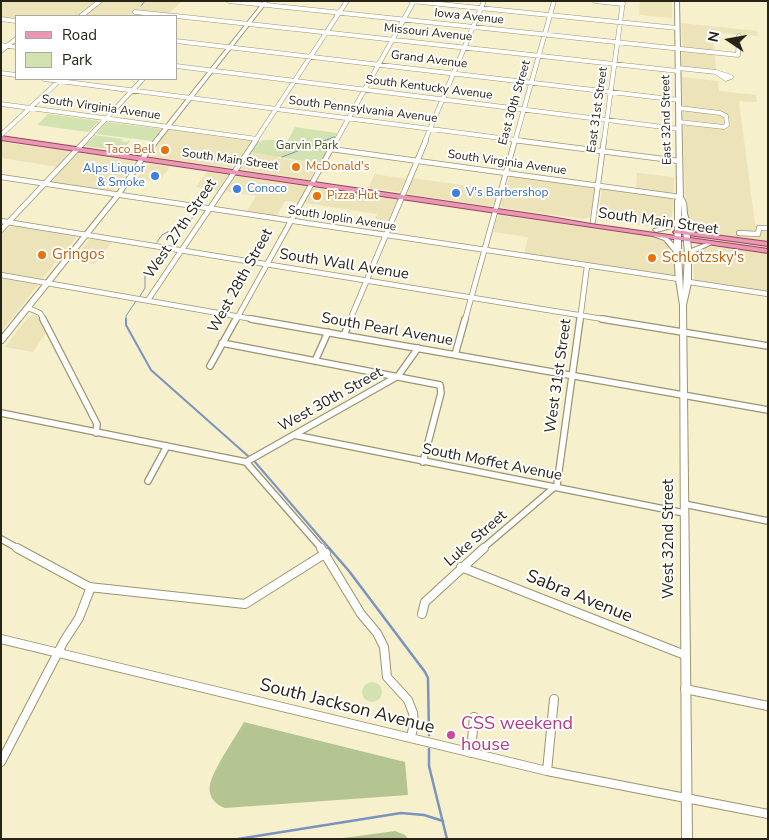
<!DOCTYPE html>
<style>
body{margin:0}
#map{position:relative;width:769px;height:840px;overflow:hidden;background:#f7f0cc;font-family:"Nunito Sans",sans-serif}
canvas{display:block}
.frame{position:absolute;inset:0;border:2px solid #272417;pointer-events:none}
.legend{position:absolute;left:15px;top:15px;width:162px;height:65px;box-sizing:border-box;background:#fff;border:1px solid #a9a7a2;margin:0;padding:6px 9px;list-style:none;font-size:15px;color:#272417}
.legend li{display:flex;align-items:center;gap:10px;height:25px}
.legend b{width:25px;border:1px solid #a9a7a2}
.north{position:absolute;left:704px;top:15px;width:50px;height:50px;-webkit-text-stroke:4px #fff;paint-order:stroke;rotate:282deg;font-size:14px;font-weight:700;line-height:20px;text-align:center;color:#272417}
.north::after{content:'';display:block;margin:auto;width:18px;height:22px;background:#272417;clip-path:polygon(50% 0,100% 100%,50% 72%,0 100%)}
</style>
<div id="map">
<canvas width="769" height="840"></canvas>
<div class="frame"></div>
<ul class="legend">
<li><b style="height:6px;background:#e998b4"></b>Road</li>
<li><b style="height:14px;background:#d3e2b1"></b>Park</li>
</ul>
<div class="north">N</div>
</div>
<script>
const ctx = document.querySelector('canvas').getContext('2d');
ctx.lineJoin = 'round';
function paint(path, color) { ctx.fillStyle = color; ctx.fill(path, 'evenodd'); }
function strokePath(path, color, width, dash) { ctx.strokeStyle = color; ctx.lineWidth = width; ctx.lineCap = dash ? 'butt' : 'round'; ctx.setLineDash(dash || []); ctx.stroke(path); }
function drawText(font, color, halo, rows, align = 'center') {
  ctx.font = font + ' "Nunito Sans",sans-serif'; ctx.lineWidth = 4; ctx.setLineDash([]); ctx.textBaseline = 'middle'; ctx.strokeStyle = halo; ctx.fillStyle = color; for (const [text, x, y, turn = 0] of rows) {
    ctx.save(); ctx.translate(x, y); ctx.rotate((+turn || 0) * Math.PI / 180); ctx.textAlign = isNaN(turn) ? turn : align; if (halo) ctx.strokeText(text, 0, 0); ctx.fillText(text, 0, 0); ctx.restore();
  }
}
paint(new Path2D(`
 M1,1h181l-14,13 -22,-2 -5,4h-125v4l-15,-2z
 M640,1h32v17l-33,-3z
 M681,23l76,8 1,5 -37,-3v5h-8l2,14 -32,-4z
 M682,50l33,3 1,17 -34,-4z
 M682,77l36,4 1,10 37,4 1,7 -18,-1 16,123 13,2v17l-58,-8 -8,-3 -13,-13 -4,-25z
 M168,129l83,11 1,1 -20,27 -84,-12z
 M1,142l65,9 4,2 -12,14 -57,-9z
 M251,152l27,3 -1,3 43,6 -11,16 -69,-11z
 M77,153l56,8 1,2 -22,29 -62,-10z
 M149,164h4l17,3 -12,15 -22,-3z
 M207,172l21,3 -10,16 -22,-4z
 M637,173l37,4v17l-38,-5z
 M375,174l31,5 -7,13 -31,-4z
 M237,176l67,10 2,2 -8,15 -13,-2 -9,16 -30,-4 10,-17 -32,-5 9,-13z
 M510,176l85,12 -4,29 -7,2 -81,-11 -3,-4z
 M412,178l86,12 -4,14 -3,2 -82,-12 -2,-2z
 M314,188l80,11 3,2 -14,32 -13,-1 7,-18 -73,-11 7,-14z
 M602,188l72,11 -3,24 -4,3 -10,1 -59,-7z
 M498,215l159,23 10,5 6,7 3,26 -152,-21 4,-18 -35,-5z
 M12,225l63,11 1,2 -34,41 -41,-6v-39z
 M90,239l22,3 -17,22 -23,-3z
 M704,247h16l48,7v39l-74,-12 -1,-28z
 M1,278l37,7 -37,47z
 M33,315l6,1 7,17 -13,19 -28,-5 23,-30z`), '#ece3b9');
paint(new Path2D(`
 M48,114l51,7 -11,11 -51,-7z
 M107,122l54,7 -9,12 -56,-7z
 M295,127l42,6 -17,31 -69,-12c11,-17 17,-12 36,-10z
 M95,135l28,4 -2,2 5,1 5,-2 -9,11 -37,-5z
 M362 692a10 10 0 1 1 20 0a10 10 0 1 1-20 0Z`), '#d3e2b1');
paint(new Path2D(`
 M244,722l161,40 3,33 -183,13c-11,-4 -19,-14 -14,-27 5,-16 24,-43 33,-59z
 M395,831l10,4 3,4h-72z`), '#b5c591');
strokePath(new Path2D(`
 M141,6l4,-5
 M282,157l52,-20
 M184,225l13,-11
 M157,242l5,-7 13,-7
 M140,296l5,-8v-14
 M126,320v-4l10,-15`), '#7a93bf', 1);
strokePath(new Path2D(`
 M126,319v6l25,45 97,86
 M255,462l75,87`), '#7a93bf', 2);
strokePath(new Path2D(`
 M329,548l20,23 76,101 3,6 1,57
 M429,749v17l18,73
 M238,839l163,-26 23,2 19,6`), '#7a93bf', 2.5);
const streetFar3 = new Path2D(`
 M229,1l509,54 1,-19
 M411,1l266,27
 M595,1l28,3
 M135,12l39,4
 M81,16l19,-15
 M176,16l502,55
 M1,19l15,2
 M176,41l503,59
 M1,45l15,2
 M1,51l15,-12
 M176,66l503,63
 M678,68l38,4
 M716,72l15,5 -5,2z
 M1,73l15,2
 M44,79l480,62
 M1,104l256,35
 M679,108l41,5 6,3 1,9 -3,2 -45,-5
 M1,135l59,-55
 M85,141l58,-62
 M255,141l92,-140
 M336,141l78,-140
 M425,141l59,-140
 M515,141l39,-140
 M604,141l19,-140`);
const streetFar2 = new Path2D(`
 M514,140l165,21
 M331,149l349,48
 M1,177l678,102
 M1,221l608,99
 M593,221l11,-81
 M1,230l85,-90
 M739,233l19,1 1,-6h9
 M1,275l257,45
 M689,282l79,12
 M148,300l108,-160
 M28,308l12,5 4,7
 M236,320l100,-180
 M350,320l76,-180
 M465,320l50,-180
 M580,320l7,-54`);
const streetFar1 = new Path2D(`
 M43,319l54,105 -1,9
 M251,319l517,91
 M602,319l166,27
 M344,335l7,-16
 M222,343l218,42 1,8 -18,69
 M455,355l10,-36
 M315,361l13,-29
 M210,366l26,-47
 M1,413l245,49
 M294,435l390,78
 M246,462l76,87
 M246,462l152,-86 20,-28
 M148,481l19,-35
 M684,504l84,17
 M1,539l18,10
 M482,549l75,-64 23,-166`);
const street = new Path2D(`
 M17,548l72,39 156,17 81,-51
 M321,548l40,66 16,19 7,14 3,30 21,23 5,13 1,10 -3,14
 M461,567l224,88
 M422,614l3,-12 59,-54
 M1,639l546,132 221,43
 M685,689l83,17
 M471,753l3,-36
 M1,762l63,-121 15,-23 12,-31
 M547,771l7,-72`);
const secondary = new Path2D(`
 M264,1h4l-124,159 -24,36 -117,147h-2v-7l115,-142 24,-36z
 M675,1h4l4,196c6,9 2,12 5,20 5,12 19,14 28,19l-3,2 -14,-5 -10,-7 2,23 18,-7h4l1,1 -21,10 -2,5v25l-5,22 6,534h-10l-2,-534 -4,-25 -2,-28 -10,-12 -11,-4 3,-2 12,4 6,6 1,-18 -3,2 -16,4 -3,-2 1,-1 14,-3 7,-6v-19l2,-4zM681,203l4,52 -2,36 -2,-37 1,-1 -1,-2z`);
const primary = new Path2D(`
 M1,136l544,80 46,8 177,25v4l-767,-113z
 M676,230l92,12v4l-94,-13 -1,-1z`);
strokePath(streetFar3, '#9b9473', 5);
strokePath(streetFar2, '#9b9473', 6);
strokePath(streetFar1, '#9b9473', 8);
strokePath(street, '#9b9473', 10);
strokePath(secondary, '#9b9473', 2);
strokePath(primary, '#9b435d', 2);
strokePath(streetFar3, '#fff', 4);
strokePath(streetFar2, '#fff', 4.5);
strokePath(streetFar1, '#fff', 5.5);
strokePath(street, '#fff', 8);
paint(secondary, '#fff');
paint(primary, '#e998b4');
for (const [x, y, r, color] of [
 [165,150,5,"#e8710a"],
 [296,167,5,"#e8710a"],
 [155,176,5,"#3f7fe0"],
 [237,189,5,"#3f7fe0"],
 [456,193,5,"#3f7fe0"],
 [317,196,5,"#e8710a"],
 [42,255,5,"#e8710a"],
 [652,258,5,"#e8710a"],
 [451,735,5,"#d1479c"]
]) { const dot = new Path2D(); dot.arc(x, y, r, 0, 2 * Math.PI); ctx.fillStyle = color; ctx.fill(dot); strokePath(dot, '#fff', 2); }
drawText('12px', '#272417', '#fff', [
 ["Iowa Avenue",469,17,6],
 ["Missouri Avenue",428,33,6],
 ["Grand Avenue",429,60,7],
 ["South Kentucky Avenue",429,88,7],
 ["East 30th Street",515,103,-74],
 ["South Virginia Avenue",101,108,8],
 ["South Pennsylvania Avenue",363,110,7],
 ["East 31st Street",598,110,-82],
 ["East 32nd Street",667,120,-91],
 ["South Main Street",230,160,8],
 ["South Virginia Avenue",507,163,8],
 ["South Joplin Avenue",342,219,9]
]);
drawText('12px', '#3e4c12', '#fff', [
 ["Garvin Park",307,146]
]);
drawText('12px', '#c56008', '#fff', [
 ["Taco Bell",155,150,"right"],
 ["McDonald's",306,167],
 ["Pizza Hut",327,196]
], 'left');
drawText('12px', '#366cbe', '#fff', [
 ["Alps Liquor",145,169,"right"],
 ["& Smoke",145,183,"right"],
 ["Conoco",247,189],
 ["V's Barbershop",466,193]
], 'left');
drawText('15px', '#272417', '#fff', [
 ["South Main Street",658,222,8],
 ["West 27th Street",181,229,-56],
 ["South Wall Avenue",344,265,9],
 ["West 28th Street",241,281,-61],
 ["South Pearl Avenue",387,330,10],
 ["West 31st Street",559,376,-82],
 ["West 30th Street",331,400,-29],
 ["South Moffet Avenue",492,463,11],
 ["Luke Street",476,539,-41],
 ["West 32nd Street",669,539,-90]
]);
drawText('15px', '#c56008', '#fff', [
 ["Gringos",52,255],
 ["Schlotzsky's",662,258]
], 'left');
drawText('18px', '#272417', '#fff', [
 ["Sabra Avenue",579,597,22],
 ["South Jackson Avenue",347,707,14]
]);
drawText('18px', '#b23c85', '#fff', [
 ["CSS weekend",461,725],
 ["house",461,746]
], 'left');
</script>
